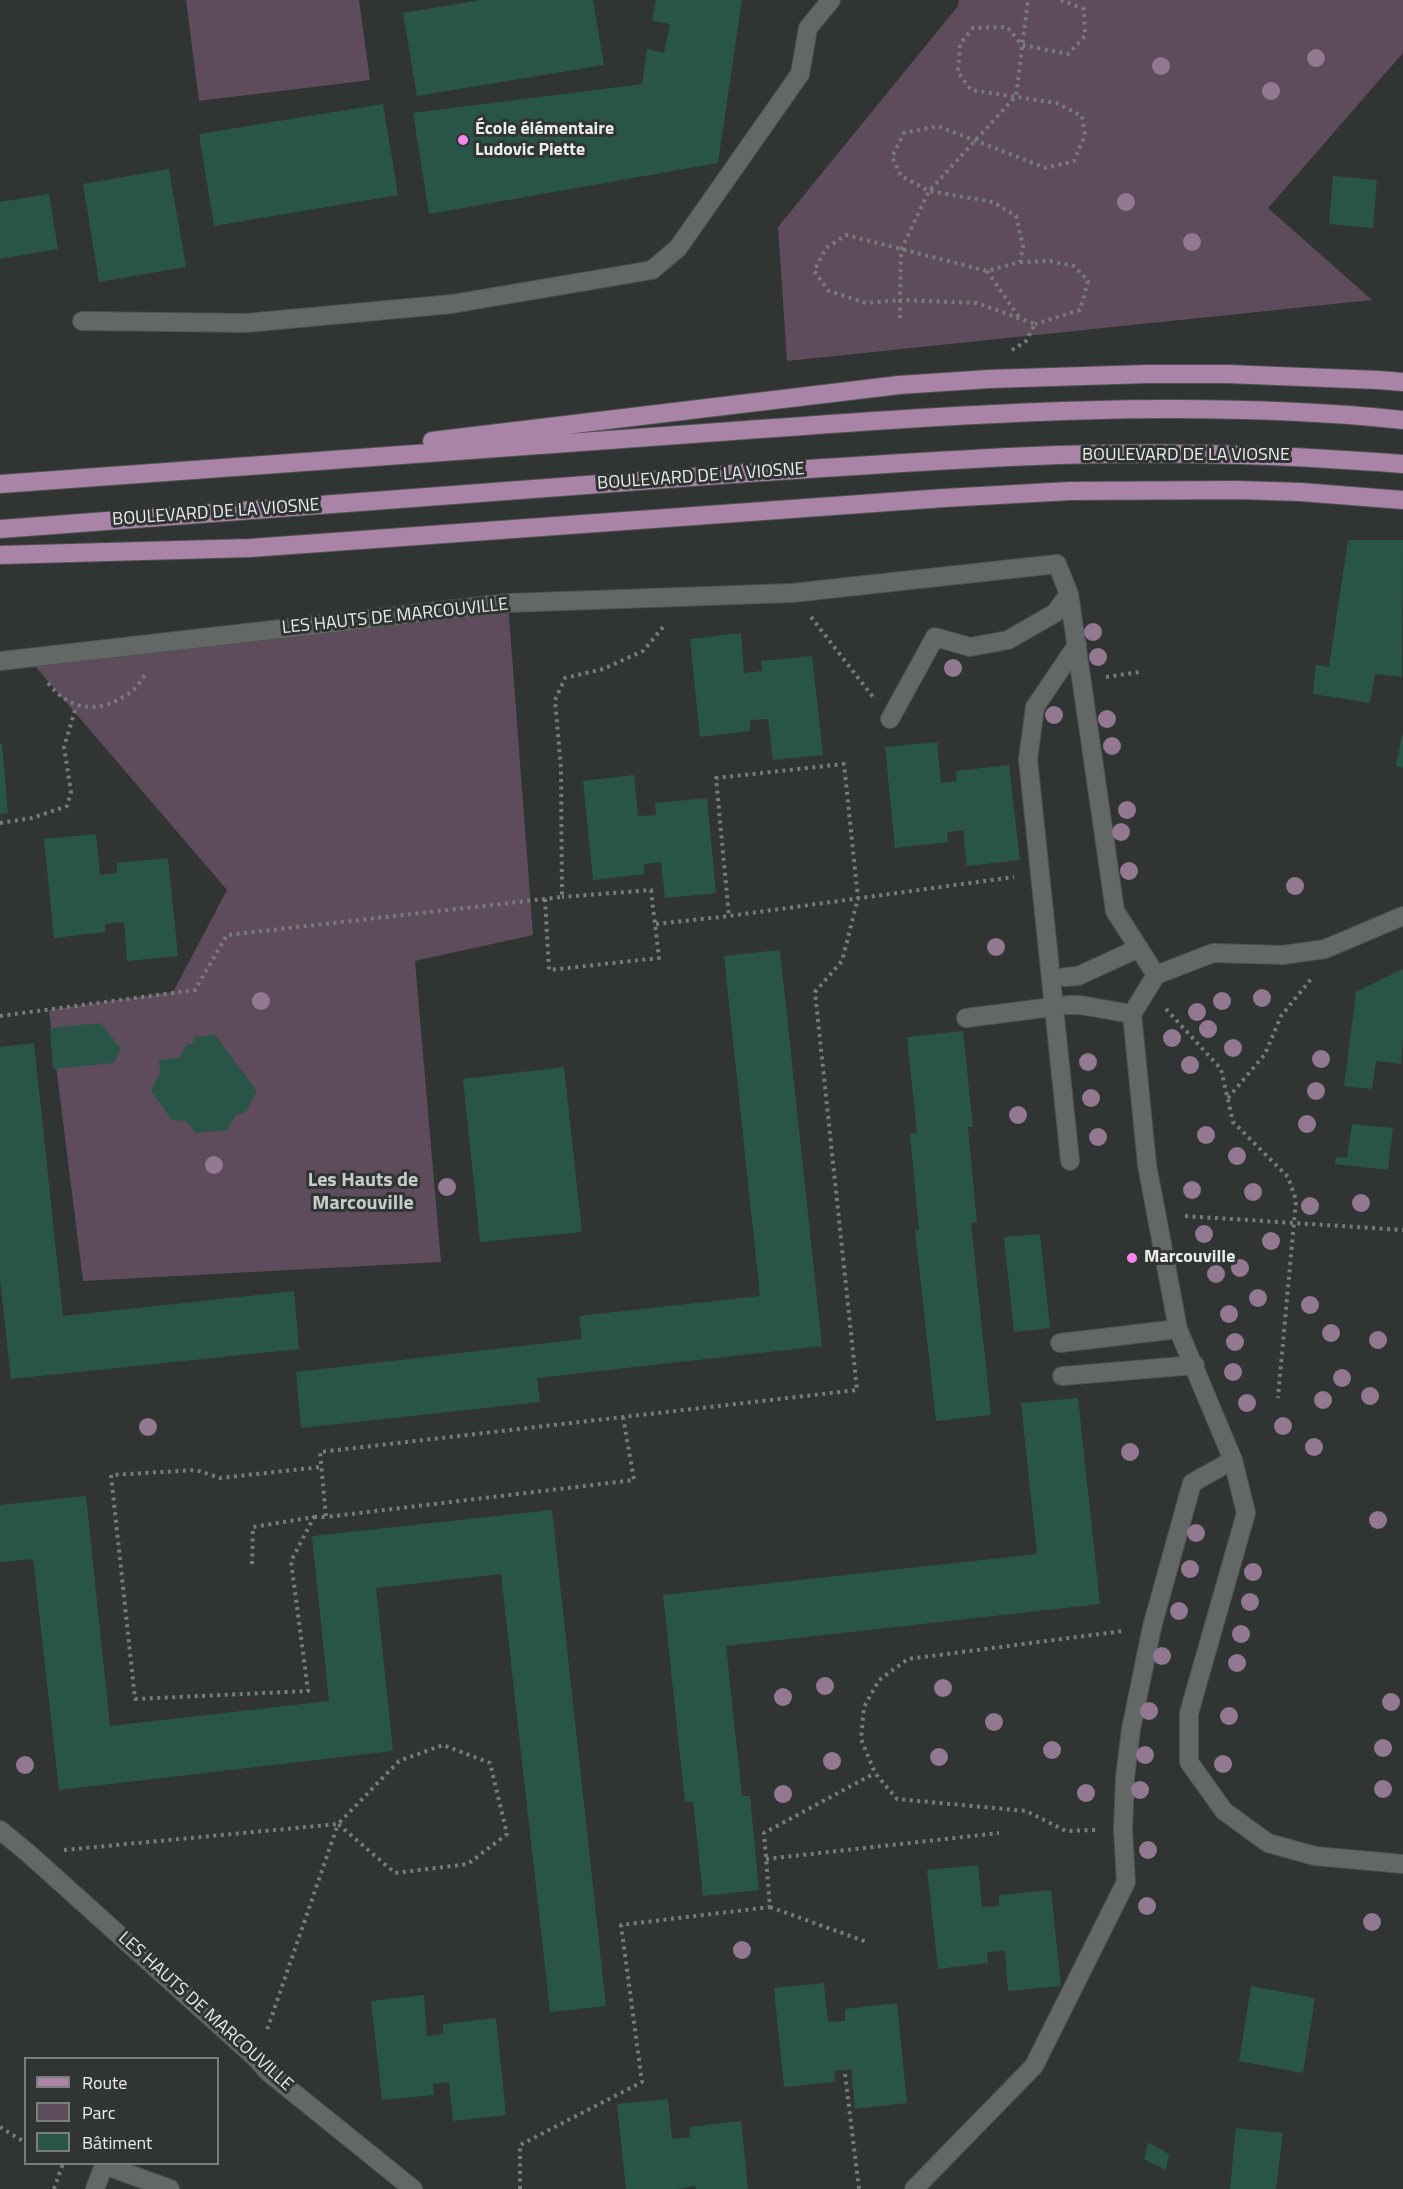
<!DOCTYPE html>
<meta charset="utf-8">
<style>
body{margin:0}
#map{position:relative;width:1403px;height:2189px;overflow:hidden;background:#303432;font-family:"Titillium Web",sans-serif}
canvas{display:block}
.legend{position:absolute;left:24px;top:2057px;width:195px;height:108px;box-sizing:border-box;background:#303432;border:2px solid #7b7e7d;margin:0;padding:8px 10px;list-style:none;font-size:18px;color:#ebeded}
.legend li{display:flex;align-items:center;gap:12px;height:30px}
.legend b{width:30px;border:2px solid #7b7e7d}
</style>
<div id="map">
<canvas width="1403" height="2189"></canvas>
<ul class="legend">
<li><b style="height:8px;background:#aa84a6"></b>Route</li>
<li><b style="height:16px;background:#5e4b5b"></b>Parc</li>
<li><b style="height:16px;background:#295549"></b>Bâtiment</li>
</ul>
</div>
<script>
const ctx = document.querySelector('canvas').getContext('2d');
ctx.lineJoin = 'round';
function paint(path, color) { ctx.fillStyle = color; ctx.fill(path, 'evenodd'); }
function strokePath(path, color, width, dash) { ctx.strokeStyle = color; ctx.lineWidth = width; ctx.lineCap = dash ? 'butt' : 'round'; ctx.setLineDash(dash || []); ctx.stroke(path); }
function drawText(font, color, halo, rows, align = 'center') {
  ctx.font = font + ' "Titillium Web",sans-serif'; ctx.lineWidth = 6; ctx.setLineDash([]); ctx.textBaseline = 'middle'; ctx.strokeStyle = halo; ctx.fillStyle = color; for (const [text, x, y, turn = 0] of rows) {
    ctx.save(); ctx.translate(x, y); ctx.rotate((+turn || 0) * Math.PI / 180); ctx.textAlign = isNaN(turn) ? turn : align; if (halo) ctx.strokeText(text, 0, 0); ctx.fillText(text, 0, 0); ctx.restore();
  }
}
paint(new Path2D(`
 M186,0h173l11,80 -171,21z
 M959,0h444v53l-135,155 104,92 -585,61 -9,-134 180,-221z
 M508,603l25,332 -118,26 26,301 -358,19 -34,-271 124,-18 54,-102 -198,-231z`), '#5e4b5b');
paint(new Path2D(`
 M481,0h112l11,65 -187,31 -14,-83z
 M656,0h86l-24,163 -289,51 -16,-101 229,-29 5,-35 17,4 6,-29 -18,-3z
 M383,104l15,91 -184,31 -15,-92z
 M169,169l17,98 -87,15 -16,-98z
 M1333,176l44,4 -4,48 -44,-4z
 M49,194l9,55 -58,10v-57z
 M1348,540h55l-1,137 -27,-3 -5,29 -57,-9 3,-29 13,2z
 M741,633l3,40 18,-2 -1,-10 51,-5 11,99 -50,5 -5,-41 -18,1v11l-50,6 -10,-98z
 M1402,734h1v34l-7,-2z
 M937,742l4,41 16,-2 -1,-10 53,-6 11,95 -53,6 -4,-36 -16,2 1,10 -53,6 -10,-101z
 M0,744h2l6,69 -8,1z
 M634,775l4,41 18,-1 -1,-12 52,-5 9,95 -51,5 -4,-36 -17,2v10l-51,6 -10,-99z
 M96,834l4,41 17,-2v-10l51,-5 10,98 -51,5 -3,-39 -19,2v8l-51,6 -10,-99z
 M780,950l42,396 -285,32 3,24 -239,26 -5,-56 286,-33 -3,-23 181,-20 -36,-340z
 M1403,969v68l-2,27 -25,-3 -4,28 -28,-3 12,-94z
 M101,1023l20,26 -7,14 -61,6 -3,-41z
 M963,1031l10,96h-5l9,96h-6l20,192 -55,6 -21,-191h4l-9,-96 7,-1 -10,-96z
 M215,1035l42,56 -11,21 -10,3 -9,15 -31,3 -10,-12 -14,-1 -21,-29 9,-18 -1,-13 20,-2 8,-14h5l3,-7z
 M34,1043l29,273 231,-25 5,58 -288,30 -11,-100v-232z
 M564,1067l18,165 -102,10 -17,-163z
 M1352,1124l41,4 -5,42 -53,-6 1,-7 11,1z
 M1040,1234l10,94 -36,4 -10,-95z
 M1078,1398l22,206 -374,42 16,150h8l9,94 -56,6 -10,-94h-8l-22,-207 374,-41 -16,-151z
 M86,1496l24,230 219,-25 -17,-165 240,-26 54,496 -56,6 -49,-438 -125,14 17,163 -334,39 -26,-231 -33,3v-57z
 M978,1865l4,42 17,-1v-11l52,-5 10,96 -53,5 -3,-40 -18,1 1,11 -50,6 -11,-99z
 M824,1983l4,39 17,-1v-12l52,-6 10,100 -52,6 -4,-40 -17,2 1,11 -51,5 -10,-99z
 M1251,1986l64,12 -12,75 -64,-12z
 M424,1995l3,41 16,-2v-10l53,-6 10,97 -53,6 -4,-39 -16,2 1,11 -52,5 -11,-99z
 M668,2099l4,40 18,-2 -1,-10 52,-6 7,68h-52l-1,-3 -18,3h-51l-9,-85z
 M1236,2128l47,5 -7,56h-46z
 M1148,2142l21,12 -3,16 -22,-11z`), '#295549');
const lane = new Path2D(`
 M1069,594l46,317 41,64
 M0,661l508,-58 284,-10 265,-29 12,30 -14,19 -47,27 -38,7 -35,-10 -45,82
 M1065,977l13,-1 61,-28
 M1067,1005h13l52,9
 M966,1018l86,-11
 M1070,1161l-42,-402 7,-52 42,-62
 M1060,1343l118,-14
 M1062,1376l133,-11
 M0,1830l28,23 229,206 11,13 145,117
 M95,2189l9,-24 66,24
 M914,2189l120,-123 92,-184 -3,-53 2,-51 6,-49 21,-102 40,-144 41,-23`);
const street = new Path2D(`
 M82,321l164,2 206,-19 200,-34 26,-22 122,-174 8,-46 23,-28
 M1403,916l-78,33 -42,6 -70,-2 -57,22 -24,39 15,151 31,164 55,131 13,53 -57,200v49l35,49 44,32 47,13 88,8`);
const primary = new Path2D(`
 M432,441l467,-56 90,-6 158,-5h80l151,6 25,2
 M0,484c244,-18 489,-35 733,-53 222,-16 448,-34 670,-11
 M0,529c244,-19 488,-38 733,-55 108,-7 216,-15 324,-19 116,-4 231,0 346,9
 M0,555l250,-7 694,-50 126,-7 167,-1 64,2 102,8`);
strokePath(lane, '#4f5251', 20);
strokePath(street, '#4f5251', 20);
strokePath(primary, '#4f5251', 20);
strokePath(new Path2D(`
 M1020,262l30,-1 24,5 14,15 -8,29 -45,14
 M987,271l32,46
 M900,318v-18l-34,3 -37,-12 -15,-20 12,-23 20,-13 141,36 33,-9 3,-15 -7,-31 -23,-14 -64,-11 -28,-15 -9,-19 12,-24 34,-7 108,42 28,-7 11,-26 -3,-19 -26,-13 -85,-13 -13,-18 2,-28 13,-16 34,-1 15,18 46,9 17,-18 -1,-27 -23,-9
 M1012,350l14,-9 9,-17 -58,-21 -77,-3 1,-50 28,-59 87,-95 12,-96
 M811,617l62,80
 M1106,677l34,-5
 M48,683c22,28 50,31 80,11 8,-5 14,-15 19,-22
 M0,823l32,-5 35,-12 4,-14 -7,-45 12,-40
 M545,899l4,71 110,-12 -8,-68 -89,7
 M656,924l73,-8
 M1166,1009l55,60 12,53 55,55 8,23 -18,198
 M0,1016l195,-26 32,-55 335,-38 -1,-129 -6,-68 10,-22 38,-9 40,-18 21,-25
 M1228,1098l37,-44 16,-38 30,-37
 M1185,1216l218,14
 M623,1417l11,63 -308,37 -6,-65 537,-62 -42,-398 27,-31 16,-63 -14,-134 -128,14 13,138 285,-39
 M314,1517h12
 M252,1564l1,-37 61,-10 -23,44 17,130 -173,8 -24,-224 85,-5 24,8 101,-11
 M1095,1830l-29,1 -40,-20 -129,-12 -22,-26 -14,-34 3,-32 15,-27 29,-21 215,-28
 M64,1850l274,-26 61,-63 44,-16 47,18 17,71 -39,30 -73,9 -57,-49 -71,206
 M766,1859l233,-26
 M770,1907l97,35
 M845,2074l14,115
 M0,2127l26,16
 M54,2189l8,-23 -4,-2
 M520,2189v-44l122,-63 -21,-157 149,-18 -6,-74 111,-60`), '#787b7a', 4, [3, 4.5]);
strokePath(lane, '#636765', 18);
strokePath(street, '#636765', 18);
strokePath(primary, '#aa84a6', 18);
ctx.fillStyle = '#927890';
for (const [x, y] of [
 [1316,58],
 [1161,66],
 [1271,91],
 [1126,202],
 [1192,242],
 [1093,632],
 [1098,657],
 [953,668],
 [1054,715],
 [1107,719],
 [1112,746],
 [1127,810],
 [1121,832],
 [1129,871],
 [1295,886],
 [996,947],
 [1262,998],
 [261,1001],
 [1222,1001],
 [1197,1012],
 [1208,1029],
 [1172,1038],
 [1233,1048],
 [1321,1059],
 [1088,1062],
 [1190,1065],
 [1316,1091],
 [1091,1098],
 [1018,1115],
 [1307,1124],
 [1206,1135],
 [1098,1137],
 [1237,1156],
 [214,1165],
 [447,1187],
 [1192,1190],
 [1253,1192],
 [1361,1203],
 [1310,1206],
 [1204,1234],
 [1271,1241],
 [1240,1268],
 [1216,1274],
 [1258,1298],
 [1310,1305],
 [1229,1314],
 [1331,1333],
 [1378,1340],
 [1235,1342],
 [1233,1372],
 [1342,1378],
 [1370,1396],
 [1323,1400],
 [1247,1403],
 [1283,1426],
 [148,1427],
 [1314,1447],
 [1130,1452],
 [1378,1520],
 [1196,1533],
 [1190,1569],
 [1253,1572],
 [1250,1602],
 [1179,1611],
 [1241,1634],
 [1162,1656],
 [1237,1663],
 [825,1686],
 [943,1688],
 [783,1697],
 [1391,1702],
 [1149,1711],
 [1229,1716],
 [994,1722],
 [1383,1748],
 [1052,1750],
 [1145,1755],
 [939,1757],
 [832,1761],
 [1223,1764],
 [25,1765],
 [1383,1789],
 [1140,1790],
 [1086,1793],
 [783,1794],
 [1148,1850],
 [1147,1906],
 [1372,1922],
 [742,1950]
]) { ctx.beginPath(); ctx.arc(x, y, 9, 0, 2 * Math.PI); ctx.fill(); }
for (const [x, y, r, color] of [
 [463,140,6,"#f688ed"],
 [1132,1258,6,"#f688ed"]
]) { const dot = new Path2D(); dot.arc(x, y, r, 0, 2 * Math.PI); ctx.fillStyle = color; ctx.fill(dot); strokePath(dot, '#303432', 2); }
drawText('bold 18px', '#ebeded', '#303432', [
 ["École élémentaire",475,130],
 ["Ludovic Piette",475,151],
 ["Marcouville",1144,1258]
], 'left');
drawText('18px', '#ebeded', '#303432', [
 ["BOULEVARD DE LA VIOSNE",1186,456],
 ["BOULEVARD DE LA VIOSNE",701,477,-4],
 ["BOULEVARD DE LA VIOSNE",216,513,-4],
 ["LES HAUTS DE MARCOUVILLE",395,617,-6],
 ["LES HAUTS DE MARCOUVILLE",205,2012,42]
]);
drawText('bold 20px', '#c7ccca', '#303432', [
 ["Les Hauts de",363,1181],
 ["Marcouville",363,1204]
]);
</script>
